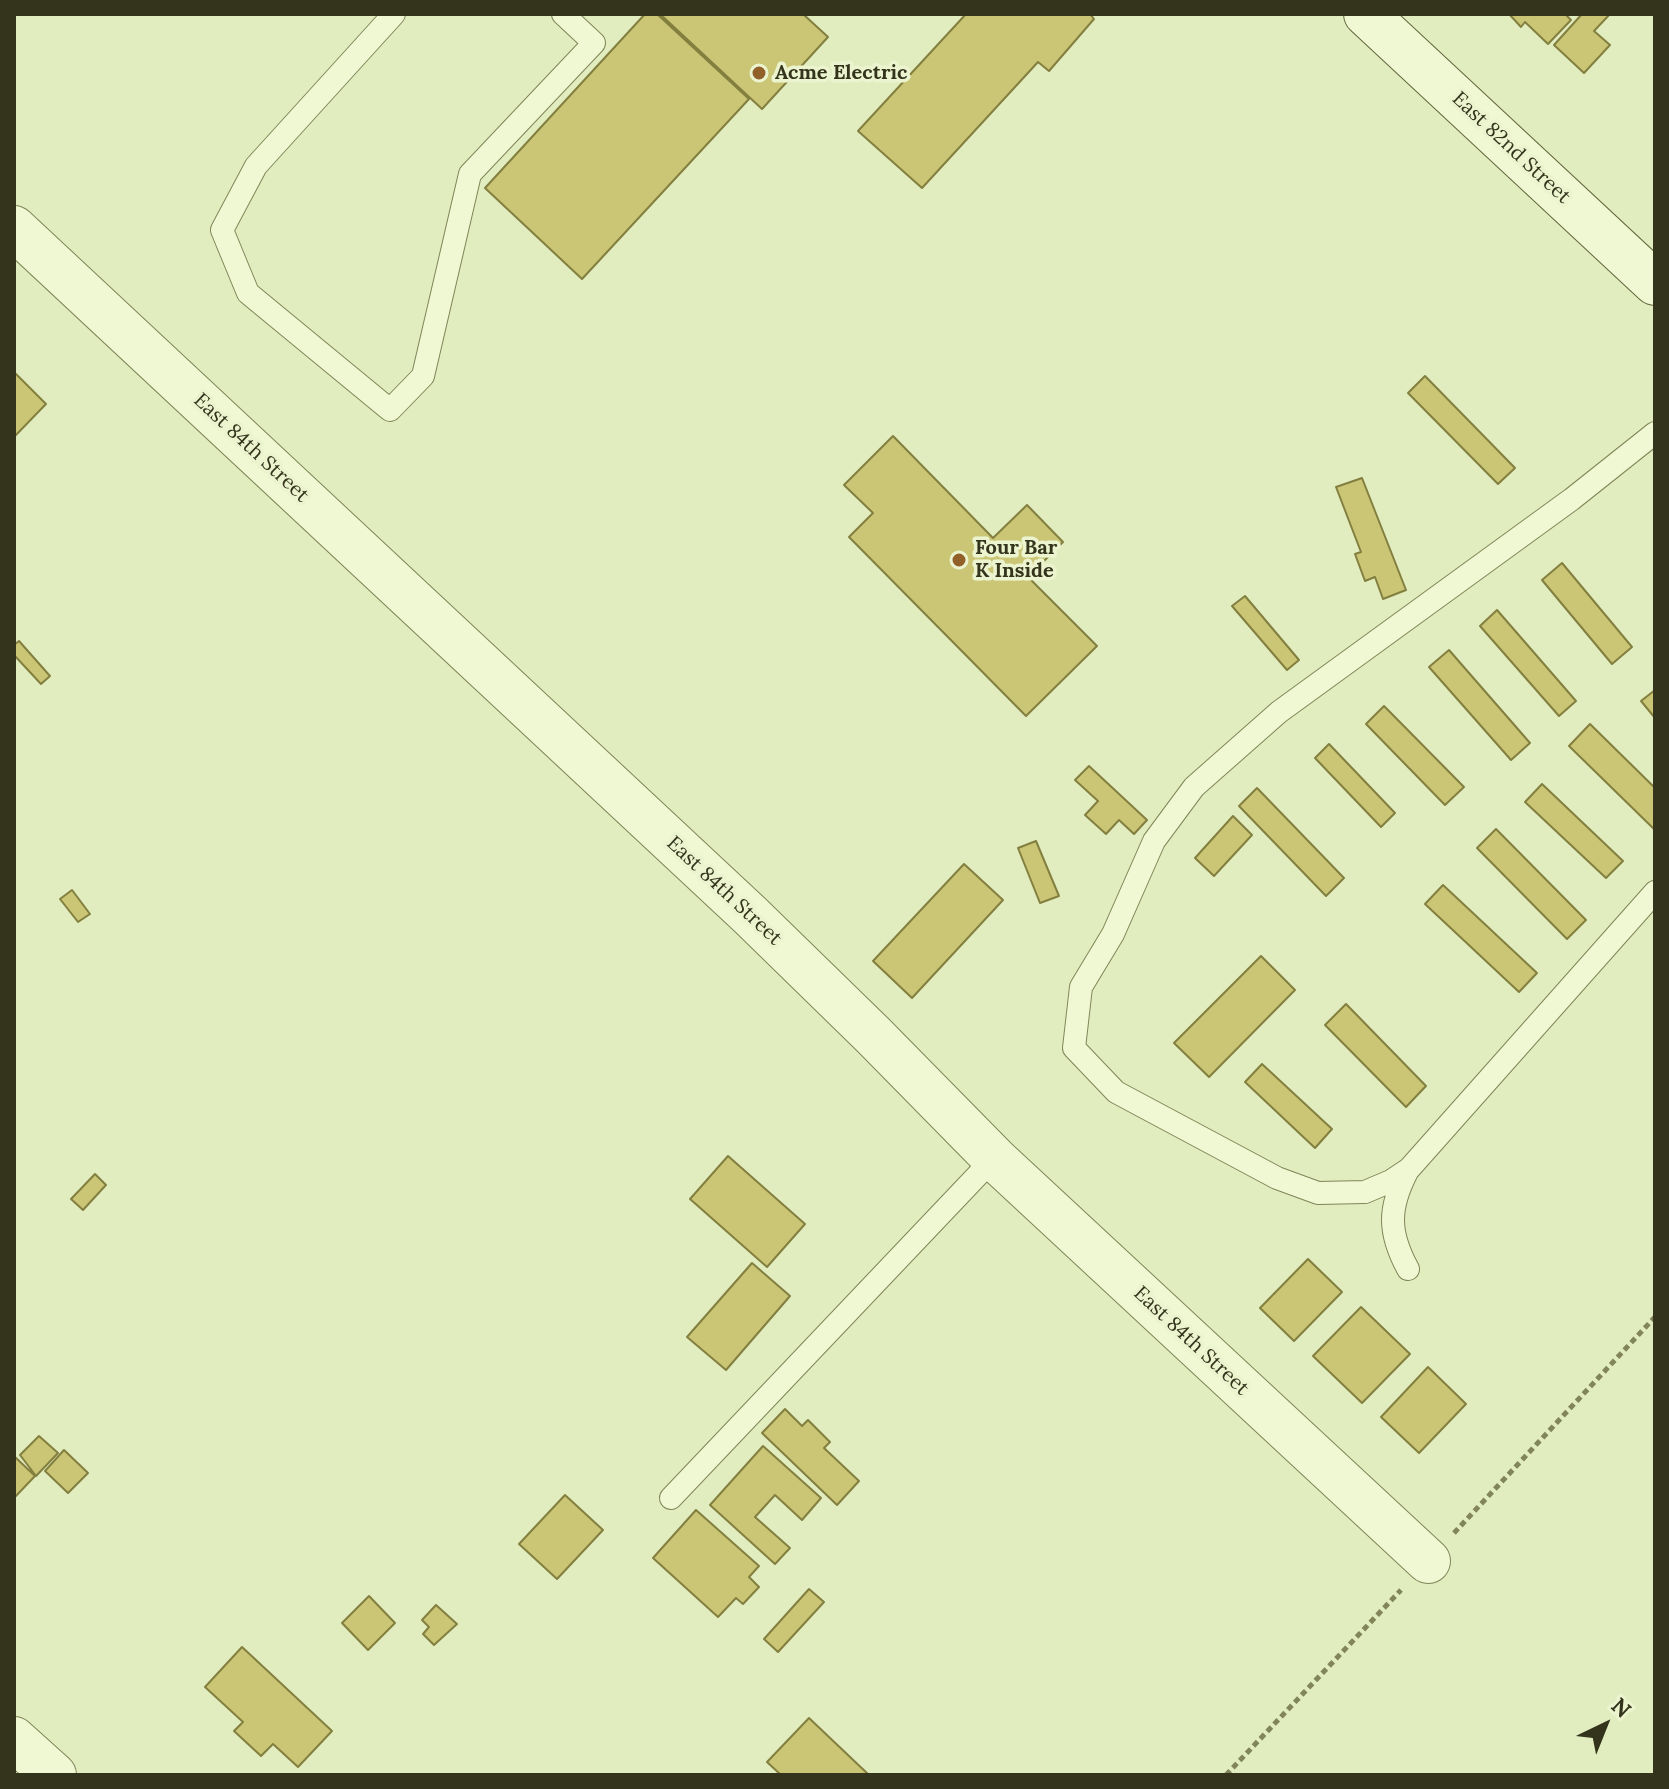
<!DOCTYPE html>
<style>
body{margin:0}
#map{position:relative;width:1669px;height:1789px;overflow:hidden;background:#e1ecbf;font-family:Lora,serif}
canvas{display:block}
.frame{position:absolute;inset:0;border:16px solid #34341c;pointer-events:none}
.north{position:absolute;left:1565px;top:1685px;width:80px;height:80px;-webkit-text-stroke:6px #ebf4cf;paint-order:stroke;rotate:43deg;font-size:22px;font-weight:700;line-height:32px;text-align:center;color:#34341c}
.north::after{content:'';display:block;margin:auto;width:28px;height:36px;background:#34341c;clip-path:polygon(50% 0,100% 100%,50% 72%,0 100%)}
</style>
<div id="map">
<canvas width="1669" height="1789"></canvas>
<div class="frame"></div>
<div class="north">N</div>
</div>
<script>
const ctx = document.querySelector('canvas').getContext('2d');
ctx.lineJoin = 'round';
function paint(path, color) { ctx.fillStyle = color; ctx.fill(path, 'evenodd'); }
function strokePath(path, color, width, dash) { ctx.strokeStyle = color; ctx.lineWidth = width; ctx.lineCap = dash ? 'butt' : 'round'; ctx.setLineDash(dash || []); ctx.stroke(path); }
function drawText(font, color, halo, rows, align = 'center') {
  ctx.font = font + ' Lora,serif'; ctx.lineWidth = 7; ctx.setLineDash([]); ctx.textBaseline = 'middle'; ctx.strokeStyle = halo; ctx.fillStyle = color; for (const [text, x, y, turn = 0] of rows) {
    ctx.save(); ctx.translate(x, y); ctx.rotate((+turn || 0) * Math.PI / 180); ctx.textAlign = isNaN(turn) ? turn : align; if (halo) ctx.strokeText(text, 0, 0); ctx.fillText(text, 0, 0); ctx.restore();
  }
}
const building = new Path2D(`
 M645,14h12l92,85 -167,180 -97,-91z
 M660,14h143l25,23 -66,72z
 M966,14h124l4,5 -45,52 -11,-9 -116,126 -64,-57z
 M1509,14h56l6,6 -23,24 -23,-22 -4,5z
 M1582,14h28l-16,17 16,14 -26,28 -30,-28z
 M14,372l32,32 -32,33z
 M1425,376l90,92 -17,16 -90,-91z
 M893,436l100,102 34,-33 36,37 -35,35 69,69 -71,70 -177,-179 24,-24 -29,-28z
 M1362,478l44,112 -23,9 -8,-22 -10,4 -10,-27 6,-2 -25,-65z
 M1562,563l70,84 -20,17 -70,-84z
 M1245,596l54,64 -12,10 -55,-64z
 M1497,610l79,91 -17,15 -79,-90z
 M19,641l31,35 -9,8 -27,-29v-10z
 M1449,650l81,93 -19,17 -82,-93z
 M1655,690v28l-14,-17z
 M1384,706l80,81 -19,18 -79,-81z
 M1590,724l65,64v42l-86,-84z
 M1329,744l66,69 -14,14 -66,-69z
 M1089,766l58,54 -13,14 -15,-14 -13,14 -21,-19 13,-14 -23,-21z
 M1542,784l81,77 -17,17 -81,-76z
 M1257,788l87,90 -18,18 -87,-90z
 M1233,816l19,19 -38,41 -19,-18z
 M1496,829l90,91 -19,19 -90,-91z
 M1036,841l23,55 -19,7 -22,-55z
 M964,864l39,36 -91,98 -39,-37z
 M1443,885l94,88 -18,19 -94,-88z
 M72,890l18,24 -12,8 -18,-23z
 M1261,956l34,34 -86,87 -35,-34z
 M1346,1004l80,82 -20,21 -81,-82z
 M1262,1064l70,65 -17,19 -70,-66z
 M728,1156l77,68 -38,43 -77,-68z
 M95,1174l11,11 -23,25 -12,-11z
 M1308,1259l34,33 -48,49 -34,-33z
 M752,1263l38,33 -64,74 -39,-33z
 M1361,1307l49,47 -48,49 -49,-47z
 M1428,1367l38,37 -47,49 -38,-36z
 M785,1409l17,17 6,-6 22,22 -6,6 35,33 -22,24 -75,-72z
 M39,1436l19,17 -22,23 -16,-21z
 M763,1446l58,52 -19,22 -27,-25 -20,22 35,31 -15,16 -65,-59z
 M64,1450l24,23 -20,20 -23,-22z
 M14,1456l21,20 -21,22z
 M565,1495l38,35 -46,49 -38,-35z
 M696,1510l63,56 -10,11 10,10 -16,17 -7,-6 -18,19 -65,-59z
 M809,1589l15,13 -46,50 -14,-13z
 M369,1596l26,27 -27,27 -26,-27z
 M436,1605l21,19 -23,21 -11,-11 6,-7 -7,-7z
 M242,1647l90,84 -34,36 -25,-23 -12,12 -27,-25 9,-9 -38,-35z
 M809,1718l60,57h-88l-14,-13z`);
paint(building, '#cac676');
strokePath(building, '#837f3f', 2);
const lane = new Path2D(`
 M394,14l-138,152 -34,64 26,63 142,117 33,-34 47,-202 124,-131 -31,-29
 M1655,433l-83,66 -293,213 -85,75 -40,54 -41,93 -32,53 -7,61 42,44 161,86 41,15 47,-1 26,-11 18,-12 246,-277
 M1408,1269c-20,-37 -20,-61 0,-99
 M671,1498l323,-340`);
const street = new Path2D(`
 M14,228l736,687 123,120 121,123 434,403
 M14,1739l40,36`);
const secondary = new Path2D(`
 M1366,14l289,269`);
strokePath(lane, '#818558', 24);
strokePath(street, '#818558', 46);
strokePath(secondary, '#64663c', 46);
strokePath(new Path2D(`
 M1454,1533l201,-216
 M1226,1775l175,-185`), '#818558', 5, [6, 4]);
strokePath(lane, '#eff8d2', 22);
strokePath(street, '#eff8d2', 44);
strokePath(secondary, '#eff8d2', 44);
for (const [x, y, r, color] of [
 [759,73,8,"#92612a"],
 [959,560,8,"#92612a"]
]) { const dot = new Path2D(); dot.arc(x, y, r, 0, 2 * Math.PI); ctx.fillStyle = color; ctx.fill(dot); strokePath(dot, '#ebf4cf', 3); }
drawText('bold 20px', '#34341c', '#ebf4cf', [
 ["Acme Electric",775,73],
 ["Four Bar",975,548],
 ["K Inside",975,571]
], 'left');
drawText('20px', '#34341c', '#ebf4cf', [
 ["East 82nd Street",1511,148,43],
 ["East 84th Street",251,448,43],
 ["East 84th Street",724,891,43],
 ["East 84th Street",1191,1341,43]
]);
</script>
